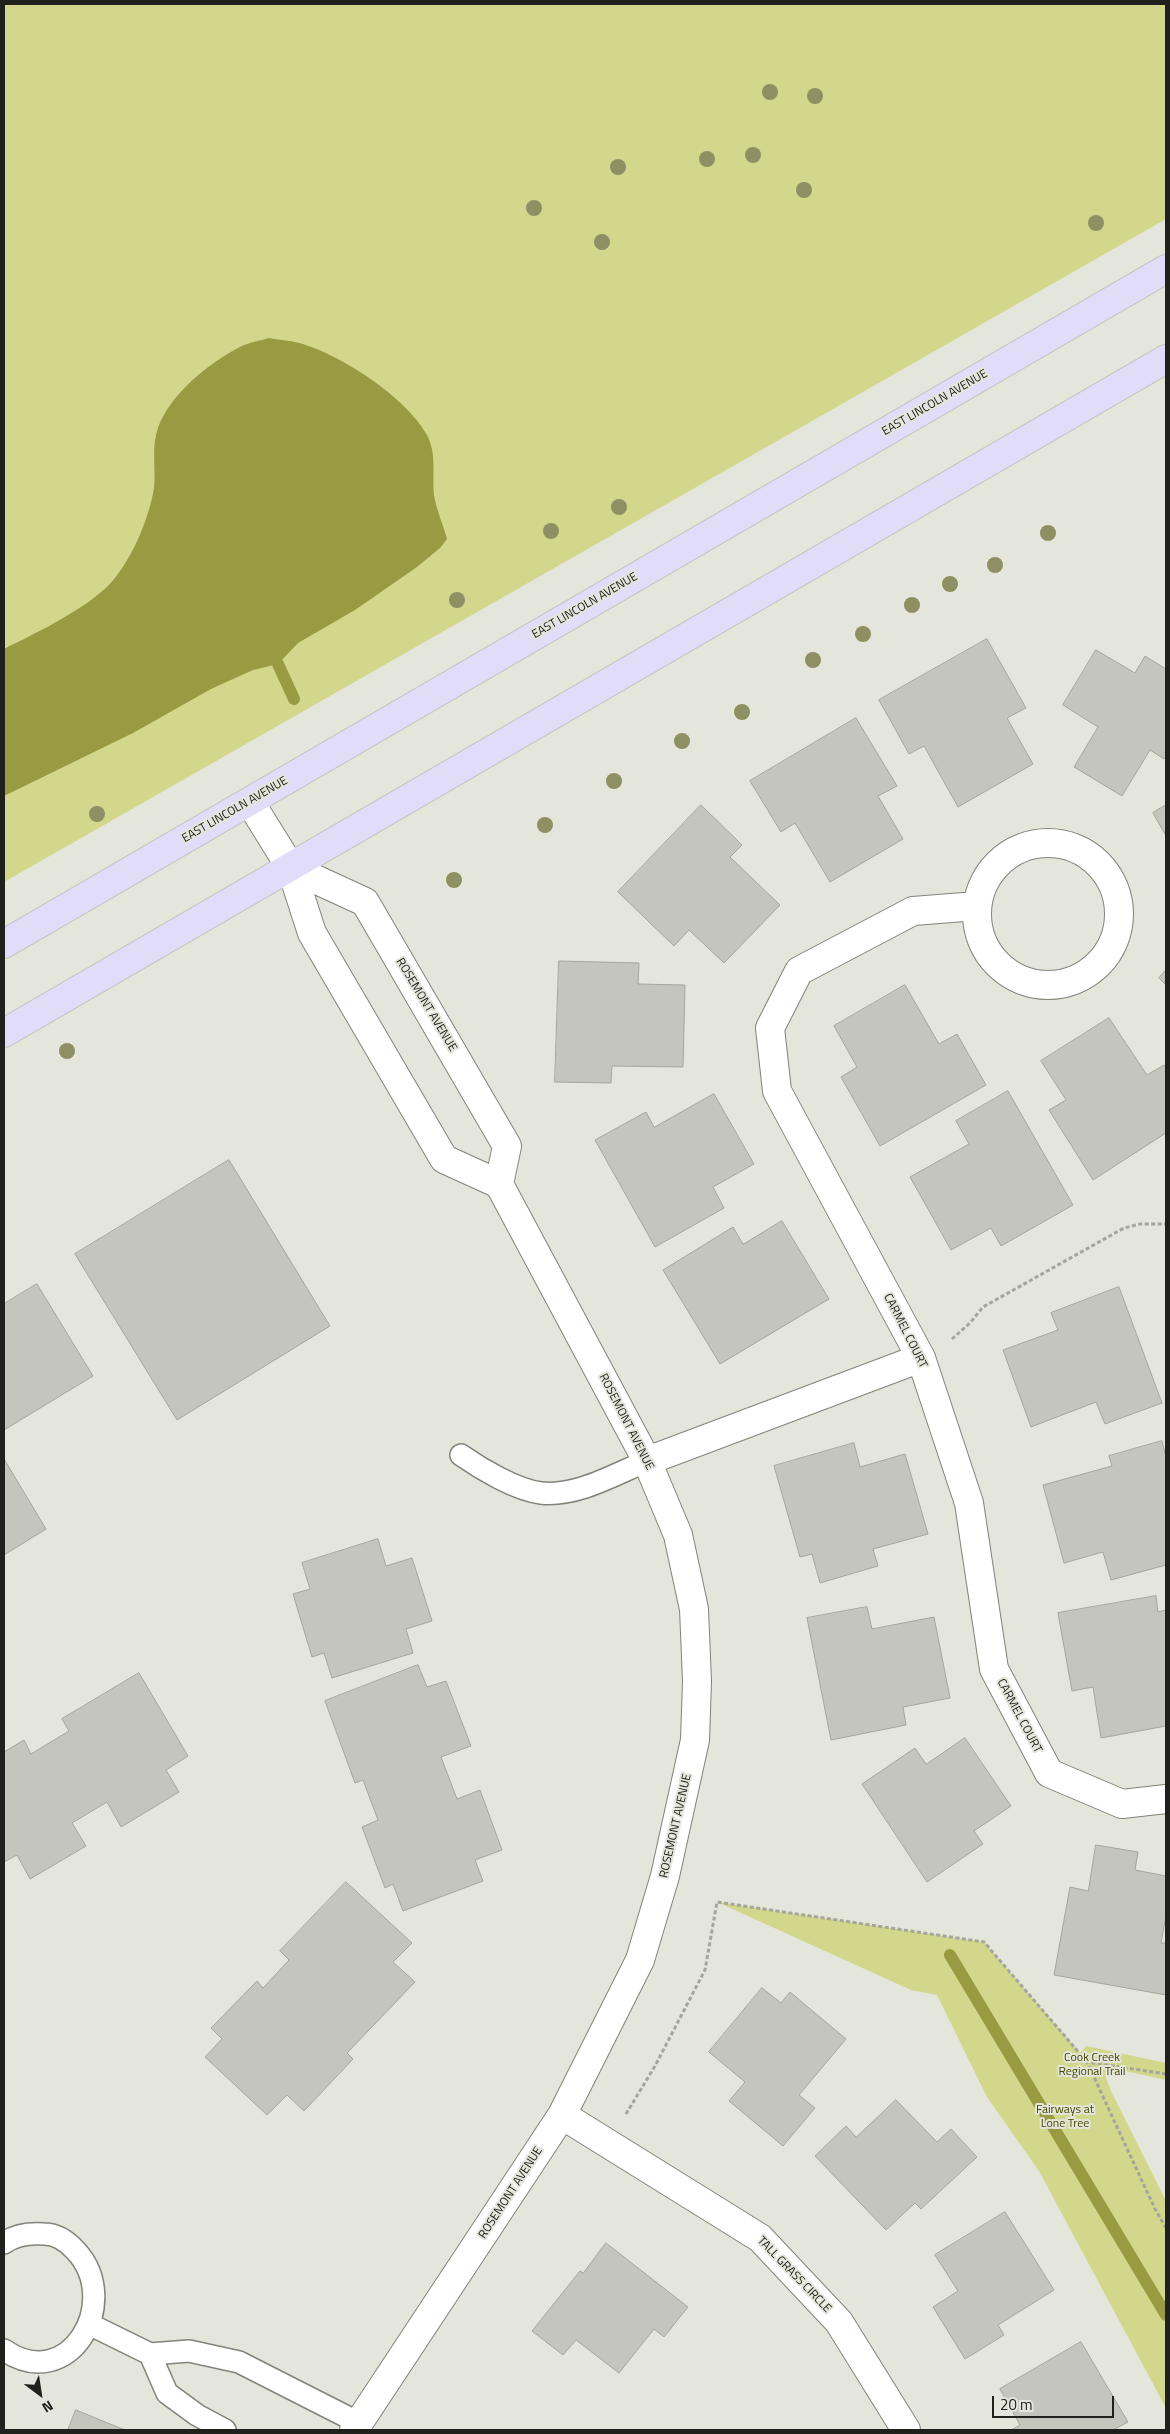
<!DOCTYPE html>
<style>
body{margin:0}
#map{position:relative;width:1170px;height:2434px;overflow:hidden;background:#e4e5db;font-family:"Titillium Web",sans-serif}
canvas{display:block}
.frame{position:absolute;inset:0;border:5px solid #20211d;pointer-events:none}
.north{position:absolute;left:15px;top:2369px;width:50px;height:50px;-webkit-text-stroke:4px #e4e5db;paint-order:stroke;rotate:149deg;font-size:14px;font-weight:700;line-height:20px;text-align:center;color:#20211d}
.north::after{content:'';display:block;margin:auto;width:18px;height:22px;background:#20211d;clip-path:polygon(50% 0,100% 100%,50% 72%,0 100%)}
.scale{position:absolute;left:992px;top:2396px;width:122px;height:22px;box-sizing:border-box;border:2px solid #20211d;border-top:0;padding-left:6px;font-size:15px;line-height:18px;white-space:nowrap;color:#20211d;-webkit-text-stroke:4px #e4e5db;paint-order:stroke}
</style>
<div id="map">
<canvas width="1170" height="2434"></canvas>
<div class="frame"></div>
<div class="north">N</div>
<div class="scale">20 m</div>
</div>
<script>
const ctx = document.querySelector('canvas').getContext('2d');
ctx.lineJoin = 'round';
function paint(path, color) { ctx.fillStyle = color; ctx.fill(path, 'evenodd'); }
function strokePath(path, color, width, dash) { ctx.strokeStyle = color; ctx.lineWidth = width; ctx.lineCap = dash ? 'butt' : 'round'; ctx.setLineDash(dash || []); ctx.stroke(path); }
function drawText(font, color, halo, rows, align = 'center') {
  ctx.font = font + ' "Titillium Web",sans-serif'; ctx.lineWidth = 4; ctx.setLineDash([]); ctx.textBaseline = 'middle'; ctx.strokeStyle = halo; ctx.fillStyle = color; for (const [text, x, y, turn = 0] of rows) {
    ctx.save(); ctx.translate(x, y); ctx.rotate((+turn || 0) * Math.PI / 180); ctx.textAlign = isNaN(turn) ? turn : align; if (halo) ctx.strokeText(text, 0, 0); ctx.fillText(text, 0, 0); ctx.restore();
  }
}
paint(new Path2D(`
 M4,4h1162v215l-1162,663z
 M717,1902l267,40 96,111 6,-7 80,17v17l-50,-11 -11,6 6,16 55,110v207l-127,-237 -52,-74 -50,-102 -26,-5z`), '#d3d78b');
paint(new Path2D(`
 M269,338c10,2 20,2 30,5 41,11 107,54 128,92 10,19 5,40 7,60 2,14 9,29 13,44l-7,9 -23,19 -62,43 -57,33 -20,21 -25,6 -42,19 -78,44 -129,63v-147c32,-16 89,-43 111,-71 19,-24 34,-60 39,-90 2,-17 -2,-36 2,-53 8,-36 52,-72 84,-88 9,-5 20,-6 29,-9z`), '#989b41');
strokePath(new Path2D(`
 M278,664l16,35
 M950,1955l216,360`), '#989b41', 12);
const building = new Path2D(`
 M987,639l39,69 -19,10 26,46 -75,43 -34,-61 -15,8 -30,-54z
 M1096,650l39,23 10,-17 21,13v87l-2,3 -14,-9 -28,46 -48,-29 24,-40 -35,-22z
 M856,718l41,68 -19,10 25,43 -73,43 -35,-59 -14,9 -31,-51z
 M701,805l41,40 -12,12 50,48 -56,58 -35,-33 -15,16 -56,-54z
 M1166,805v31l-13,-23z
 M559,961l80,2 -1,21 47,1 -2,82 -71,-1 -1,17 -56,-1z
 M1166,970v15l-7,-7z
 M905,985l34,59 18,-10 29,51 -106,61 -39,-69 16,-10 -23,-41z
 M1109,1018l38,57 17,-10 2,4v64l-73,47 -44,-70 17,-10 -25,-39z
 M1008,1091l65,114 -72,41 -10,-18 -40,22 -41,-73 59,-33 -13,-23z
 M714,1094l40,70 -41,23 11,21 -69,39 -60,-107 51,-28 8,15z
 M229,1160l101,166 -153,94 -102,-166z
 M782,1221l47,78 -109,65 -57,-94 70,-43 10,17z
 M37,1284l56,92 -89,54v-126z
 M1119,1287l43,116 -57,21 -9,-22 -65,25 -28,-77 55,-20 -7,-17z
 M1162,1441l4,16v108l-55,15 -8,-28 -39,11 -21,-78 69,-19 -3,-10z
 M854,1443l6,24 45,-13 23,80 -55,15 5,17 -58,17 -8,-29 -12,3 -26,-91z
 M4,1459l42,70 -42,26z
 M378,1539l8,27 26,-8 20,63 -26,8 7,24 -81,25 -8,-25 -12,4 -19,-63 17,-5 -8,-26z
 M1156,1596l2,16 8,-2v116l-65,12 -8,-51 -21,4 -14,-78z
 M867,1607l5,22 62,-12 16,81 -47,9 3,18 -75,15 -24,-122z
 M418,1665l9,22 19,-6 25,65 -30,11 16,42 23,-9 22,60 -27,10 8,21 -80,30 -10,-27 -8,4 -23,-61 16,-7 -15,-40 -8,3 -30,-82z
 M139,1673l49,83 -22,14 13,22 -58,35 -14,-25 -35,21 14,23 -56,33 -13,-24 -13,7v-110l20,-12 7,14 38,-23 -7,-12z
 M965,1738l46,68 -37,25 9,13 -56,38 -65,-98 53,-36 11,16z
 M1096,1845l42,7 -3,18 31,6v40l-5,27h5v52l-112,-20 16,-88 18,4z
 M346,1882l66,61 -19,19 22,20 -68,71 6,6 -49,52 -17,-16 -20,20 -62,-58 17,-18 -11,-11 46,-47 6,7 26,-28 -9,-9z
 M762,1988l19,15 9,-11 56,47 -47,56 16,13 -32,38 -54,-45 16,-19 -36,-30z
 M896,2100l41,42 14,-13 26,28 -56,52 -6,-6 -29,27 -71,-74 31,-30 10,11z
 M1005,2212l49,78 -56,35 6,10 -39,24 -32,-52 25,-16 -23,-36z
 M606,2243l82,64 -24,30 -10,-8 -35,44 -43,-33 -13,15 -31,-24 48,-60 3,2z
 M1081,2342l47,80 -15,8h-102l9,-5 -20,-36z
 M76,2410l49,20h-57z`);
paint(building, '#c4c5bc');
strokePath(building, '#a4a59c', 1);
const lane = new Path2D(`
 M461,1455c20,14 55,35 80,38 36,4 74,-19 106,-32
 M4,2243c11,-8 26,-10 40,-9 13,0 23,7 32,17 47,51 -7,144 -72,99
 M89,2324l61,30 39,-3 50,11 120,61
 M150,2354l17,39 30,22 28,15`);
const street = new Path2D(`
 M250,802l41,66 21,65 132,226 55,25 148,277 31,74 16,74 3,72 -2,59 -30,136 -25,84 -78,155 -208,315
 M977 914a71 71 0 1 1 142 0a71 71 0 1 1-142 0Z
 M291,868l74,34 142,244 -8,38
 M977,906l-64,5 -114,60 -29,57 7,63 144,267 48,145 25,166 55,104 73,31 44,-5
 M647,1461l274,-103
 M562,2115l198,123 79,84 67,108`);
const primary = new Path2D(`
 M4,944l1162,-675
 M4,1033l1162,-674`);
strokePath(lane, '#82837a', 24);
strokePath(street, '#82837a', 30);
strokePath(primary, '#c5c5c4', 30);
strokePath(new Path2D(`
 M952,1339l18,-16 13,-16 141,-79 16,-4h26
 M1166,2074l-79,-12 68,147 11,19
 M626,2114l29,-48 50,-96 12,-68 267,40 103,120`), '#a4a59d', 3, [4, 2.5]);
strokePath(lane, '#fff', 21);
strokePath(street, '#fff', 28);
strokePath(primary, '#e1ddf8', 28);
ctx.fillStyle = '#8e8f63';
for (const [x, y] of [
 [770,92],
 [815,96],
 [753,155],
 [707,159],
 [618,167],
 [804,190],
 [534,208],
 [1096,223],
 [602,242],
 [619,507],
 [551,531],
 [1048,533],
 [995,565],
 [950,584],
 [457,600],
 [912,605],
 [863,634],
 [813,660],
 [742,712],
 [682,741],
 [614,781],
 [97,814],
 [545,825],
 [454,880],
 [67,1051]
]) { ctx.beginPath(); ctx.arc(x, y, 8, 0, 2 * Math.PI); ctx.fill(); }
drawText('12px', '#20211d', '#e4e5db', [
 ["EAST LINCOLN AVENUE",935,403,-30],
 ["EAST LINCOLN AVENUE",585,606,-30],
 ["EAST LINCOLN AVENUE",235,810,-30],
 ["ROSEMONT AVENUE",426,1005,59],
 ["CARMEL COURT",905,1331,63],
 ["ROSEMONT AVENUE",626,1422,63],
 ["CARMEL COURT",1019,1716,62],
 ["ROSEMONT AVENUE",676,1826,-77],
 ["ROSEMONT AVENUE",511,2193,-57],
 ["TALL GRASS CIRCLE",794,2275,46]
]);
drawText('12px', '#474800', '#e4e5db', [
 ["Cook Creek",1092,2058],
 ["Regional Trail",1092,2072],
 ["Fairways at",1065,2110],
 ["Lone Tree",1065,2124]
]);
</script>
